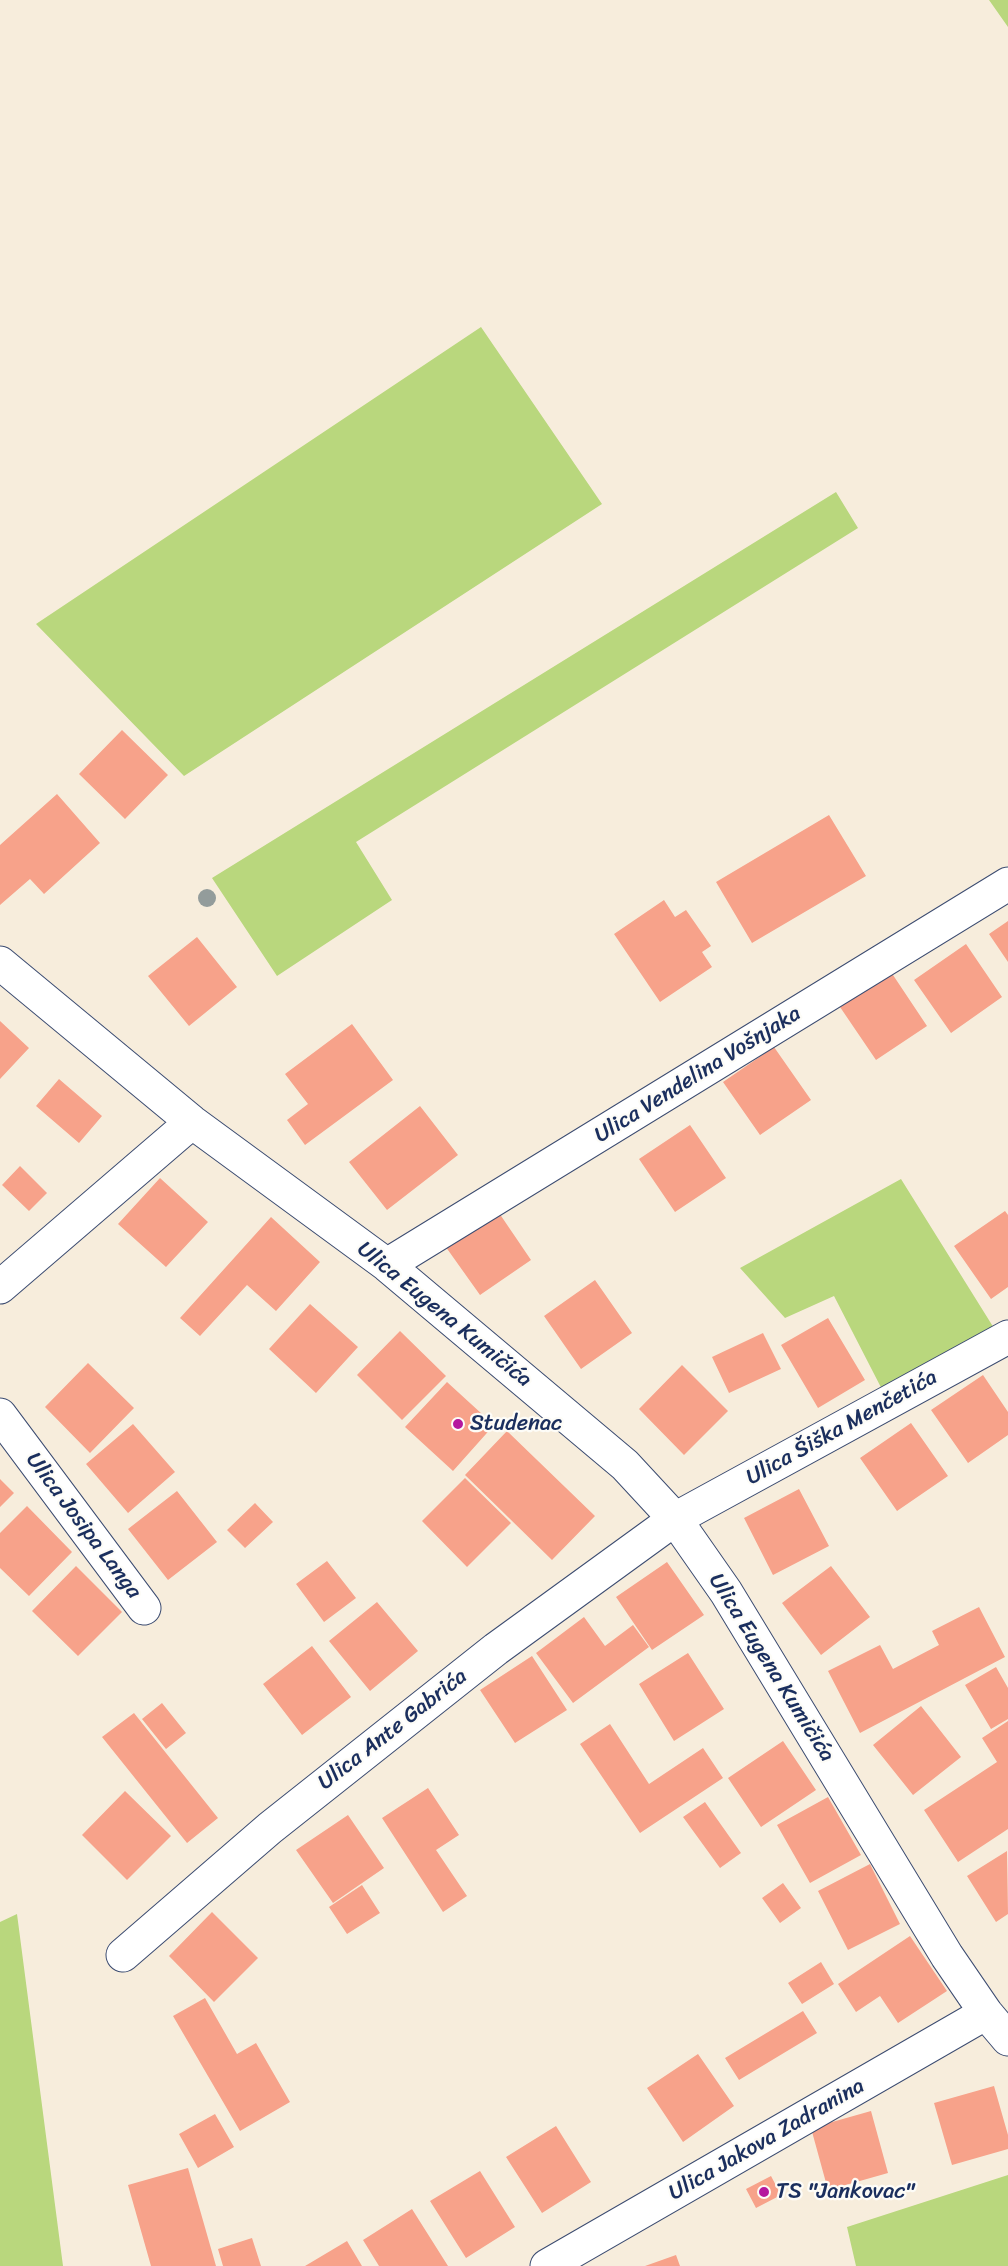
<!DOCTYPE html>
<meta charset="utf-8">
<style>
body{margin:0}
canvas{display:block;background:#f7eddc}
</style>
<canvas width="1008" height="2266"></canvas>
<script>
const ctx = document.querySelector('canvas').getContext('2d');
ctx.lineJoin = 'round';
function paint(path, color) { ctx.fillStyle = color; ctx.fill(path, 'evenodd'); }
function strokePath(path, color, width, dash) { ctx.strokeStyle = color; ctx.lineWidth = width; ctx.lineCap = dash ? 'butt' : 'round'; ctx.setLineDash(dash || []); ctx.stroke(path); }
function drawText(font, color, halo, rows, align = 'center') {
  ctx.font = font + ' Sriracha,sans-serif'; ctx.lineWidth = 4.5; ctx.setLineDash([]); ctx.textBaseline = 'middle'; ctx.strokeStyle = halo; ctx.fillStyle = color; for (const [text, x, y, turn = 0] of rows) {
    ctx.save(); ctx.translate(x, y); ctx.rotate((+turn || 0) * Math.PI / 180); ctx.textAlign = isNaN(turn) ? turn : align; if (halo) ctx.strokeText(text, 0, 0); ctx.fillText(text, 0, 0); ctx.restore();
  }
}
paint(new Path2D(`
 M989,0h19v27z
 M481,327l121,177 -418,272 -148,-152z
 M836,492l22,36 -502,314 36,58 -115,76 -65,-98z
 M901,1179l101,162 -113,62 -55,-107 -49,22 -45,-50z
 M17,1914l46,352h-63v-344z
 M1008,2175v91h-152l-9,-39z`), '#b9d77d');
paint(new Path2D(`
 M122,730l46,45 -43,44 -46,-45z
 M57,794l43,49 -56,51 -14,-15 -30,26v-60z
 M829,815l37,61 -114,67 -36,-61z
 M664,900l11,17 11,-7 25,36 -9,6 10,15 -52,35 -46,-68z
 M1008,921v41l-19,-28z
 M197,937l40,50 -48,39 -41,-50z
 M966,944l36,53 -51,36 -37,-53z
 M891,972l36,54 -51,34 -36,-53z
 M0,1021l29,27 -29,31z
 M352,1024l41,56 -88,65 -18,-25 21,-16 -23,-30z
 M774,1047l37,53 -51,35 -37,-53z
 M59,1079l43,37 -23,27 -43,-37z
 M420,1106l38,49 -71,55 -38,-48z
 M690,1125l36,53 -51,34 -36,-53z
 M20,1166l27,27 -18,18 -27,-26z
 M160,1178l48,44 -42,45 -48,-43z
 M495,1207l36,53 -51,35 -37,-52z
 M1005,1211l3,4v72l-17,12 -37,-53z
 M271,1217l49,45 -44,49 -29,-26 -47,51 -20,-18z
 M595,1280l37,53 -51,36 -37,-53z
 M310,1304l48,43 -42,46 -47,-44z
 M828,1318l37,62 -47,28 -37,-63z
 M400,1331l46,45 -44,44 -45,-45z
 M763,1333l18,36 -52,24 -17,-36z
 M88,1363l46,45 -44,45 -45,-46z
 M682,1365l46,46 -44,44 -45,-46z
 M983,1375l25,37v23l-40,28 -37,-53z
 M447,1382l47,43 -41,46 -48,-44z
 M911,1423l37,53 -51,35 -37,-53z
 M133,1424l42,48 -47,41 -42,-49z
 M507,1431l88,85 -43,44 -87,-85z
 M465,1478l46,45 -44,44 -45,-46z
 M0,1479l14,14 -14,14z
 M799,1489l30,57 -56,29 -29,-57z
 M177,1491l40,51 -49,38 -40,-51z
 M255,1503l18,19 -28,26 -18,-18z
 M27,1506l45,46 -43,44 -29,-28v-35z
 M327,1561l29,37 -32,24 -28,-38z
 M667,1562l37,53 -52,35 -36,-53z
 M76,1566l46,46 -44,44 -46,-45z
 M831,1566l39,51 -49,38 -39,-52z
 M377,1602l41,49 -48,40 -41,-50z
 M979,1607l26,50 -145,76 -32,-62 52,-26 13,24 46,-24 -7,-14z
 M584,1617l21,29 28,-21 16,22 -76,56 -37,-50z
 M312,1646l39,51 -49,38 -39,-51z
 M688,1653l36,56 -50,32 -35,-57z
 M532,1656l35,54 -52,33 -35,-53z
 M996,1667l12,21v31l-17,10 -26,-44z
 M162,1703l24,30 -20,16 -24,-30z
 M921,1706l40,51 -48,38 -40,-50z
 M134,1713l84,105 -31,25 -85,-106z
 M1008,1721v108l-50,33 -34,-52 73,-48 -15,-24z
 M610,1724l39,60 54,-36 20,30 -83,55 -60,-89z
 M783,1741l33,49 -55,37 -33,-49z
 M428,1788l31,47 -23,15 31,46 -24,16 -61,-94z
 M125,1791l46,45 -44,44 -45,-45z
 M828,1797l33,58 -51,28 -33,-58z
 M705,1802l36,51 -21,15 -37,-51z
 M348,1815l36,53 -51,35 -37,-53z
 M1007,1851l1,63 -12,8 -29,-46z
 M870,1864l30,60 -52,26 -30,-59z
 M783,1883l18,25 -21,15 -18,-25z
 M362,1885l18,28 -33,21 -18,-27z
 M212,1912l46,46 -44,44 -45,-46z
 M910,1936l37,55 -49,32 -18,-27 -24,16 -18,-28z
 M821,1962l13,22 -32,20 -14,-21z
 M205,1998l32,56 19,-11 34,59 -50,29 -67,-115z
 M803,2011l14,22 -78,47 -14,-22z
 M698,2054l36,52 -51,36 -36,-54z
 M994,2086l14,49v14l-56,16 -18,-62z
 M871,2111l17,62 -60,17 -17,-62z
 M215,2114l19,33 -36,21 -19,-34z
 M556,2126l35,56 -49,31 -36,-56z
 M188,2168l28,98h-65l-23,-81z
 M480,2171l35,56 -49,31 -36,-57z
 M771,2176l10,19 -25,13 -10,-19z
 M412,2209l36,57h-69l-16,-26z
 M252,2238l9,28h-38l-5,-17z
 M347,2241l15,25h-57z
 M676,2255l4,11h-35z`), '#f7a28a');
const minor = new Path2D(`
 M0,963l192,159 195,143 238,200 50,54 51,73 221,364 39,57 22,26
 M387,1265l621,-381
 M0,1287l192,-165
 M0,1415l144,193
 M123,1955l147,-127 226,-179 179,-130 333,-182
 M547,2266l439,-253`);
strokePath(minor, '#3c4c71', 35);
strokePath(minor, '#fff', 33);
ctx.fillStyle = '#939c9b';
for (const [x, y] of [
 [207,898]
]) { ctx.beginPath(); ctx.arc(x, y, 9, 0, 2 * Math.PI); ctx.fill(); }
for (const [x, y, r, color] of [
 [458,1424,6,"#b5179e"],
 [764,2192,6,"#b5179e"]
]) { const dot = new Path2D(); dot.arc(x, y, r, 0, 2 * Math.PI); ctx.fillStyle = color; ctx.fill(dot); strokePath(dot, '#fdfcf7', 2); }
drawText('22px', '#1b2f5e', '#fdfcf7', [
 ["Ulica Vendelina Vošnjaka",698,1075,-32],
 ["Ulica Eugena Kumičića",444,1315,39],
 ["Ulica Šiška Menčetića",842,1428,-29],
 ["Ulica Josipa Langa",83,1526,53],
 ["Ulica Eugena Kumičića",771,1668,58],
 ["Ulica Ante Gabrića",393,1730,-38],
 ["Ulica Jakova Zadranina",767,2140,-30]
]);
drawText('22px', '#1b2f5e', '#fdfcf7', [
 ["Studenac",470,1424],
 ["TS \"Jankovac\"",776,2192]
], 'left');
</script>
